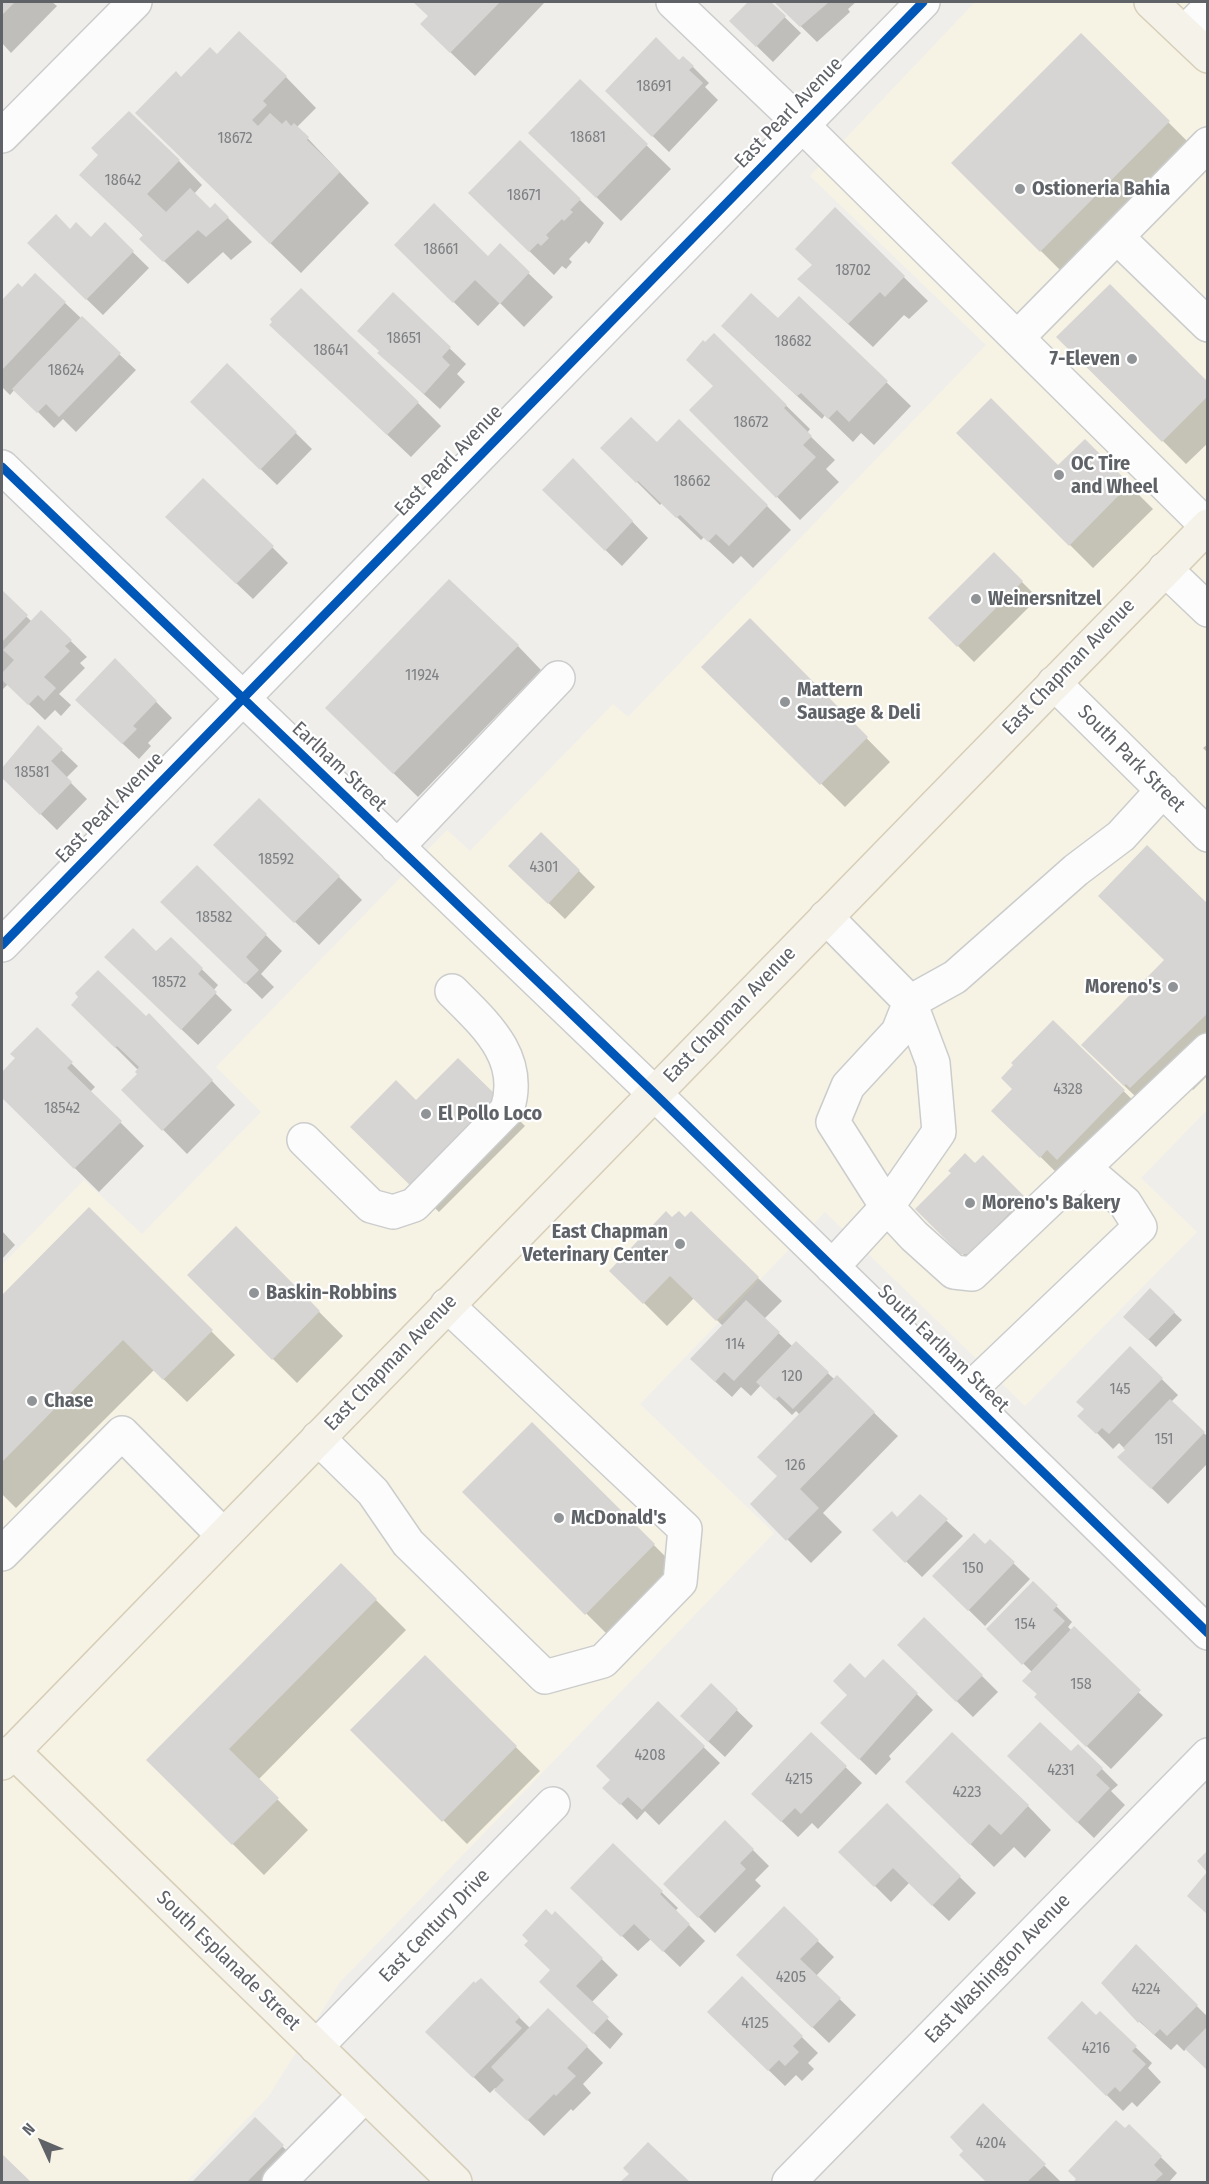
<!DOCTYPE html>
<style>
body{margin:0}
#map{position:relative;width:1209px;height:2184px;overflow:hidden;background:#efeeea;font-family:"Fira Sans Condensed",sans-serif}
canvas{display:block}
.frame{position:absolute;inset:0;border:3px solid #5f6368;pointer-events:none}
.north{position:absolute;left:12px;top:2112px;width:60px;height:60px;-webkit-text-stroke:4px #fff;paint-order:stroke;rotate:314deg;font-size:16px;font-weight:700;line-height:24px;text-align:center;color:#5f6368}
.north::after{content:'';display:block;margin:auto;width:21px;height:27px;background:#5f6368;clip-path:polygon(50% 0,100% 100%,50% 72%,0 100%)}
</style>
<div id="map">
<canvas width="1209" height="2184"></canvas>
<div class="frame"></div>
<div class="north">N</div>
</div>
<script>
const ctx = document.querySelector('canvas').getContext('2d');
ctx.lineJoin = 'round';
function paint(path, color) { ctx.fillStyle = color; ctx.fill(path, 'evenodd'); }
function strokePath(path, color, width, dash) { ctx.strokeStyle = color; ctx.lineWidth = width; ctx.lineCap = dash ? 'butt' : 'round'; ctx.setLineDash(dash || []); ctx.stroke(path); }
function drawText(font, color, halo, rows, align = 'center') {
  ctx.font = font + ' "Fira Sans Condensed",sans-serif'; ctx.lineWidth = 4.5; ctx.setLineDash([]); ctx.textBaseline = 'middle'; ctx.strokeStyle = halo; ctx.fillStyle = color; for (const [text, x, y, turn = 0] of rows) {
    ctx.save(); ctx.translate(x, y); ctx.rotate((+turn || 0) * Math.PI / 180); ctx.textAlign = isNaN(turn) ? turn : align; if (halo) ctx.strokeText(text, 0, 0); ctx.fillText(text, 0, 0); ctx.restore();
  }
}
paint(new Path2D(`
 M975,2h232v1108l-66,68 56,54 -172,174 -200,-194 -185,192 134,129 -434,449 -72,115 -82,85h-184v-917l82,-85 58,54 119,-122 -45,-45 231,-237 23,21 143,-147 15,13 358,-372 -176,-169z`), '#f7f3e4');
paint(new Path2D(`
 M2,2h50l5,4 -46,47 -9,-10z
 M414,2h128l2,1 -69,73 -29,-28 -16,-31z
 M750,2h19l32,31 -28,29 -42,-41z
 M776,2h80l-8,7 2,3 -33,30z
 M1081,35l118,118 -128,128 -118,-118z
 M217,56l69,21 30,31 -19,19 72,76 -68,70 -133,-129 13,-65z
 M679,62l14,5 16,16 -4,4 13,13 -49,52 -46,-45z
 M580,81l91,88 -50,52 -67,-65z
 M179,161l23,24 -8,9 16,16 5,-5 37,37 -21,18 -8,-8 -35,32 -47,-45 3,-3 -63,-61z
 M580,200l24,23 -15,21 -3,-3 -17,18 3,3 -6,7 -4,-3 -8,9 -60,-58z
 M835,209l93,92 -19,18 -5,-4 -31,32 -74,-68 15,-14z
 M105,225l44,43 -46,47 -58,-56 46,-20z
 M396,245l92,13 12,-12 53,51 -29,30 -24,-24 -22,23z
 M18,285l4,4 43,14 71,67 -60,62 -13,-13 -9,9 -39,-39 -5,6 -8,-8v-84z
 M393,294l73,70 -9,10 8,8 -25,27 -61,-56z
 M799,298l112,108 -37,39 -13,-12 -8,9 -28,-27 -3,4 -76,-70z
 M274,322l144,81 23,23 -30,31 -116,-109z
 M714,335l96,94 -3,4 28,27 -9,9 13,13 -39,38 -109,-110 23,-24z
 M1059,337l149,47v59l-22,21z
 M227,365l85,84 -35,36 -85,-83z
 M958,433l100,34 27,-26 68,68 -60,59z
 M657,444l110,62 24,24 -38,38 -12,-12 -8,8 -29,-27 -3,3 -39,-37 -2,2 -57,-57z
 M573,460l75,78 -26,28 -62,-60z
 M183,533l89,14 16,16 -35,36z
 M994,554l44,44 -64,64 -44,-44z
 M2,592l30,30 9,-10 46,45 -7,6 5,5 -26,26 12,11 -10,11 -6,-6 -10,10 -37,-36 -6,6z
 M750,620l140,142 -45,45 -142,-140z
 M518,646l23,24 -123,127 -68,-66z
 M115,660l57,58 -24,25 3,3 -12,13 -46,-43z
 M38,728l40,38 -12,12 21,21 -30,31 -55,-54v-6z
 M1208,744v9l-5,-5z
 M542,834l53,53 -30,32 -55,-53z
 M197,867l85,84 -21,23 13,13 -12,12 -99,-97z
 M239,868l100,9 23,23 -43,45z
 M1208,906v169l-15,15 -2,-2 -29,30 -5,-5 -2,2 -41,-39 52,-116z
 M171,939l47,46 -5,6 19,19 -34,35 -76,-72 34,-20z
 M73,1005l73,13 26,21 63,66 -48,49 -63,-64 16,-18z
 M1053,1022l95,93 -84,65 -70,-69 20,-22z
 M37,1029l58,58 -5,5 54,54 -45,46 -97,-96v-22l15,-16z
 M458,1060l67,66 -86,86 -87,-85 65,-25z
 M983,1157l57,57 -62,55 -61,-60z
 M89,1209l146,146 -48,47 -33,-32 -138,138 -14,-14v-197z
 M236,1228l107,108 -46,47 -108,-108z
 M2,1231l13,14 -13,14z
 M611,1270l147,8 24,23 -18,18 28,27 4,-3 38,36 3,-2 61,59 -75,77 19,19 -31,31 -59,-59 27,-28 21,-61 -4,-4 -4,4 -31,-30 -10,11 -10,-9 -9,10 -24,-22 15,-49 -29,-28 -27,28z
 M1150,1290l32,30 -26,27 -31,-30z
 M1130,1348l48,47 -7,7 37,35v26l-40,41 -49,-47 7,-7 -7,-7 -6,6 -33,-33z
 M532,1424l146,145 -68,68 -146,-145z
 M920,1496l43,40 -41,41 -48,-47 24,-12z
 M990,1541l40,38 -45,47 -51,-50z
 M341,1565l65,65 -148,150 50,50 -44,45 -116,-115z
 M1033,1583l39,39 -4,5 4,4 91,84 -52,54 -51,-48 -22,-26 -6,-23 -44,-43z
 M425,1657l115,114 -73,73 -114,-114z
 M883,1661l50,49 -44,46 2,3 -15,16 -54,-52z
 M915,1661l67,15 16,16 -25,25z
 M711,1685l42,41 -28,31 -27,-25z
 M658,1703l62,60 -61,62 -14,-14 -8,9 -32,-32 7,-8z
 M811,1734l51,49 -44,46 -6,-6 -14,14 -45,-43z
 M1102,1769l16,16 -7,6 14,14 -31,33 -69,-66z
 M887,1805l89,88 -27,28 -40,-38 -18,19 -50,-50z
 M930,1805l98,1 23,24 -26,28 -11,-11 -20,20z
 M725,1822l44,44 -14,14 6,6 -46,47 -50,-49z
 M613,1845l65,63 -3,3 30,30 -25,26 -29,-28 -13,12 -50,-47z
 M784,1908l50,49 -18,19 40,39 -27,28 -75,-72z
 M555,1913l63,62 -27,28 32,31 -13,15 -53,-51 -5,-28z
 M1136,1947l72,70v52l-21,-21 -3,3 -7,-7 -6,6 -39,-35z
 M742,1978l76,75 -10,10 6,6 -12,12 -6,-6 -11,11 -60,-58z
 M481,1980l49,48 57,19 16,16 -20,21 8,9 -18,18 -2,-2 -27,27 -49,-48 -5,5 -63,-61z
 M1100,2013l52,50 -4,5 13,14 -24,25 -5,-5 -9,9 -58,-57z
 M983,2105l77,76 -1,1h-71l-27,-27 4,-4z
 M255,2119l51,51 -12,12h-100z
 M1129,2126l48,47 -8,9h-94z
 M648,2144l40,38h-66l9,-8z
 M2,2156l27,26h-27z`), '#0003');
paint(new Path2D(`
 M2,2h13l-13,13z
 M413,2h87l-50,51 -30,-29 8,-8z
 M748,2h23l15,14 -30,31 -27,-26z
 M774,2h55l-29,25z
 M239,31l48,45 -24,25 4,4 -15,15 6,6 12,-13 12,11 4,-4 5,6 3,-3 15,14 -2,3 33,32 -70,72 -135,-131 41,-42 5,6 29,-30 7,7z
 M1081,33l89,88 -130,131 -89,-89z
 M656,37l23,23 4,-4 11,10 -5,4 14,13 -51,54 -47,-46z
 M580,79l68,65 -52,54 -68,-65z
 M129,111l51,49 -33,34 19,18 24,-24 20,20 5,-5 14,14 -23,20 -8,-7 -35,32 -24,-23 4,-4 -64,-60 19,-20 -7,-7z
 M520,140l61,59 -11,11 3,2 -9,9 -2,-2 -16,16 3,3 -8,8 -3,-3 -9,9 -61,-59z
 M434,203l54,53 12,-13 30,29 -30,32 -25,-24 -22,23 -59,-58z
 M835,207l70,69 -20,21 -5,-5 -32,32 -51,-45 15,-14 -17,-16z
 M56,214l14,15 6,-7 15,15 14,-15 29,29 -48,49 -59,-57z
 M35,273l31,29 -64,68v-70l16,-17 4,4z
 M1110,284l98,98v14l-46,46 -106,-105z
 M301,288l118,114 -32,33 -118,-110 3,-3 -2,-3z
 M393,292l58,55 -9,10 8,8 -26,29 -47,-41 2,-2 -22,-20z
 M751,293l27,25 21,-22 89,85 -39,41 -12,-12 -9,9 -27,-26 -4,3 -76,-70z
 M82,316l39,37 -62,64 -13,-13 -9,9 -25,-24z
 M714,333l73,72 -3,3 28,28 -9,9 13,12 -40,41 -87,-88 24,-24 -27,-26 17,-20 2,2z
 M227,363l70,69 -37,38 -70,-68z
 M991,398l67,67 27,-26 45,45 -61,62 -113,-113z
 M631,417l26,25 22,-23 89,86 -39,41 -13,-12 -8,8 -28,-27 -4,3 -38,-37 -2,2 -36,-35z
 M573,458l60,63 -28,30 -63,-61z
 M203,478l71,68 -38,38 -71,-67z
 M994,552l29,29 -66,66 -29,-29z
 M449,579l70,66 -126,129 -68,-66z
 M2,590l26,25 -26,27z
 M41,610l31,30 -7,6 5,5 -26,26 12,11 -12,13 -6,-6 -10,10 -26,-25v-7l12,-13 -11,-10z
 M750,618l118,119 -48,48 -119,-118z
 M115,658l42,43 -24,25 4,3 -15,15 -47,-44z
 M38,725l25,24 -12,12 21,21 -32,33 -38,-37v-10z
 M259,798l81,78 -46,47 -81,-78z
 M541,832l39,38 -32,34 -40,-38z
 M1147,845l61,59v109l-78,75 -4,-4 -2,2 -43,-41 83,-85 -66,-64z
 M197,865l70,69 -21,23 13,13 -14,14 -85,-82z
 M133,928l23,23 15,-14 32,31 -5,6 19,18 -36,38 -77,-73z
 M98,970l48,46 3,-3 64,67 -51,51 -41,-41 16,-16 -2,-2 4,-5 -22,-21 -2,2 -44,-43 7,-8 -3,-4z
 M1053,1020l72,70 -68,70 -10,-10 -7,8 -49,-47 21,-22 -11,-11 12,-13 -2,-2z
 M37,1027l36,35 -6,6 55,53 -48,48 -72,-71v-26l13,-14 -5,-4z
 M458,1058l44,43 -87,89 -65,-63 46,-47 20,20z
 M965,1153l10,10 8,-8 42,42 -55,57h-10l-45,-45 36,-36 -3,-2z
 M89,1207l124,123 -50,50 -40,-40 -121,122v-167z
 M666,1211l6,6 7,-6 6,6 6,-6 68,66 -43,44 -46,-45 -27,28 -34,-33z
 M236,1226l84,85 -48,49 -85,-85z
 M1150,1288l25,24 -27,28 -25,-23z
 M746,1300l34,32 -46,49 -10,-9 -9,10 -25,-23z
 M796,1341l33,31 -36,37 -14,-13 -4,4 -19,-18z
 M1130,1346l33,32 -54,56 -7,-6 -6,6 -19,-18 7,-7 -8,-7z
 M837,1375l38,37 -75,77 19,19 -33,33 -36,-37 27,-28 -20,-19z
 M1170,1399l35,33 -54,57 -34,-32 8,-7 -2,-2z
 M532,1422l123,122 -70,71 -123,-123z
 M920,1494l28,25 -43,44 -33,-33 20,-19 5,6z
 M974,1533l11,11 5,-5 25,23 -47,49 -36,-35z
 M341,1563l36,36 -148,150 50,49 -47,47 -86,-85z
 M1033,1581l25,24 -5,5 12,11 -43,44 -36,-36z
 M924,1617l59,58 -27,27 -59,-57z
 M1074,1626l67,64 -55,57 -52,-50 3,-3 -15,-13z
 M425,1655l92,91 -75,76 -92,-92z
 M883,1659l35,34 -59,67 -39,-37 27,-28 -14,-14 17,-18 15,15z
 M711,1683l27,26 -30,33 -28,-26z
 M658,1701l47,45 -63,64 -14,-13 -8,8 -18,-17 8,-8 -14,-14z
 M1040,1722l31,29 7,-7 25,24 -7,7 14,13 -33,35 -70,-67z
 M811,1732l36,34 -46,48 -6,-6 -14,14 -30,-28z
 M952,1732l77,73 -28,30 -12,-11 -19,21 -65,-63z
 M887,1803l74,73 -29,30 -39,-38 -19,19 -36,-35z
 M725,1820l29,29 -14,14 6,6 -48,49 -35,-34z
 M613,1843l50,48 -3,3 30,30 -27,28 -29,-28 -13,13 -51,-49z
 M1208,1850v65l-21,-19 20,-24 -10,-11z
 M784,1906l35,34 -19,19 41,39 -29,30 -76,-73z
 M546,1909l6,6 3,-4 48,47 -27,28 33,31 -16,17 -54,-52 11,-12 -26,-25 4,-4 -6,-6z
 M1136,1944l62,61 -31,31 -7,-7 -6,6 -14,-14 -2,2 -37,-40z
 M742,1976l61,60 -10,10 6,6 -14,14 -6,-6 -11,11 -61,-59z
 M481,1978l39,39 -5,5 7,6 -49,50 -48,-46 49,-51 1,2z
 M1082,2001l14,14 4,-4 37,35 -5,5 14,13 -26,28 -5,-5 -9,9 -59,-58z
 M548,2008l40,38 -21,22 9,8 -20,20 -2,-2 -27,27 -33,-31 10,-10 -13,-13z
 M1208,2026v45l-23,-22z
 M983,2103l63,61 -19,18h-41l-27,-27 4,-4 -13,-14z
 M255,2117l29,28 -37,37h-55z
 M1116,2120l9,8 4,-4 33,32 -8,9 9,9 -9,8h-81l3,-3 -8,-8z
 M648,2142l42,40h-70l9,-8 -6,-6z
 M2,2154l29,28h-29z`), '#d6d5d3');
const minor = new Path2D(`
 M673,2l129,123 405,401
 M1184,33l24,-24
 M2,136l133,-134
 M1117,237l91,88
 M1017,338l191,-194
 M2,467l652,626 554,540
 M1165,569l43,41
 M1054,683l154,152
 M1163,790l-42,46 -45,34 -121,107 -45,25 23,61 6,69 -52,75 27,29 40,36 18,2 236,-224
 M397,847l161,-169
 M826,917l84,85 -12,30 -50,54 -15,36 54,85 -55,60
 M2,945l921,-943
 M304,1140l67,66 22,6 21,-7 93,-95c17,-52 -21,-85 -55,-119
 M964,1395l176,-168 -15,-24 -41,-35
 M318,1438l55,54 35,51 137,134 58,-16 77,-79 5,-53 -238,-224
 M2,1554l120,-121 101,102
 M316,2047l237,-243
 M279,2182l86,-87
 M789,2182l419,-427`);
const major = new Path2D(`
 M1151,2l57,54
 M13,1751l442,431
 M2,1763l1206,-1237`);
strokePath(minor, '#cbcccc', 36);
strokePath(major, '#d7ceb8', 36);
strokePath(minor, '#fdfcfc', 33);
strokePath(major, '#f4f2e9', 33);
strokePath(new Path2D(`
 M2,467l652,626 554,540
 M2,945l921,-943`), '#0057b8', 9);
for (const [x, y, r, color] of [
 [1020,189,6,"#919496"],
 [1132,359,6,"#919496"],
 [1059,475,6,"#919496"],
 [976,599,6,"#919496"],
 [785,702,6,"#919496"],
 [1173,987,6,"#919496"],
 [426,1114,6,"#919496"],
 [970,1203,6,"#919496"],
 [680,1244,6,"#919496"],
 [254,1293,6,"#919496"],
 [32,1401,6,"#919496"],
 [559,1518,6,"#919496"]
]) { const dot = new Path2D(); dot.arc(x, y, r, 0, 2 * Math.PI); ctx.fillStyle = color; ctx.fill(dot); strokePath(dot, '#fff', 2); }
drawText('16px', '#7e8184', null, [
 ["18691",654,87],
 ["18681",588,138],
 ["18672",235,139],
 ["18642",123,181],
 ["18671",524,196],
 ["18661",441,250],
 ["18702",853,271],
 ["18651",404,339],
 ["18682",793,342],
 ["18641",331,351],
 ["18624",66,371],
 ["18672",751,423],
 ["18662",692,482],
 ["11924",422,676],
 ["18581",32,773],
 ["18592",276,860],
 ["4301",544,868],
 ["18582",214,918],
 ["18572",169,983],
 ["4328",1068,1090],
 ["18542",62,1109],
 ["114",735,1345],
 ["120",792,1377],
 ["145",1120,1390],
 ["151",1164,1440],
 ["126",795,1466],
 ["150",973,1569],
 ["154",1025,1625],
 ["158",1081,1685],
 ["4208",650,1756],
 ["4231",1061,1771],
 ["4215",799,1780],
 ["4223",967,1793],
 ["4205",791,1978],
 ["4224",1146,1990],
 ["4125",755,2024],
 ["4216",1096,2049],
 ["4204",991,2144]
]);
drawText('20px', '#5f6368', '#fff', [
 ["East Pearl Avenue",789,113,-46],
 ["East Pearl Avenue",449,461,-46],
 ["East Chapman Avenue",1069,667,-46],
 ["South Park Street",1131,759,45],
 ["Earlham Street",339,767,43],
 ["East Pearl Avenue",110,808,-46],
 ["East Chapman Avenue",730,1015,-46],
 ["South Earlham Street",943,1349,44],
 ["East Chapman Avenue",391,1363,-46],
 ["East Century Drive",435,1926,-46],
 ["South Esplanade Street",228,1961,44],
 ["East Washington Avenue",998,1969,-46]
]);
drawText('bold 20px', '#5f6368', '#fff', [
 ["Ostioneria Bahia",1032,189],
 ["7-Eleven",1120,359,"right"],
 ["OC Tire",1071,464],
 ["and Wheel",1071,487],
 ["Weinersnitzel",988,599],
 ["Mattern",797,690],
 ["Sausage & Deli",797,713],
 ["Moreno's",1161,987,"right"],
 ["El Pollo Loco",438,1114],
 ["Moreno's Bakery",982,1203],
 ["East Chapman",668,1232,"right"],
 ["Veterinary Center",668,1255,"right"],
 ["Baskin-Robbins",266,1293],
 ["Chase",44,1401],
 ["McDonald's",571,1518]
], 'left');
</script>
